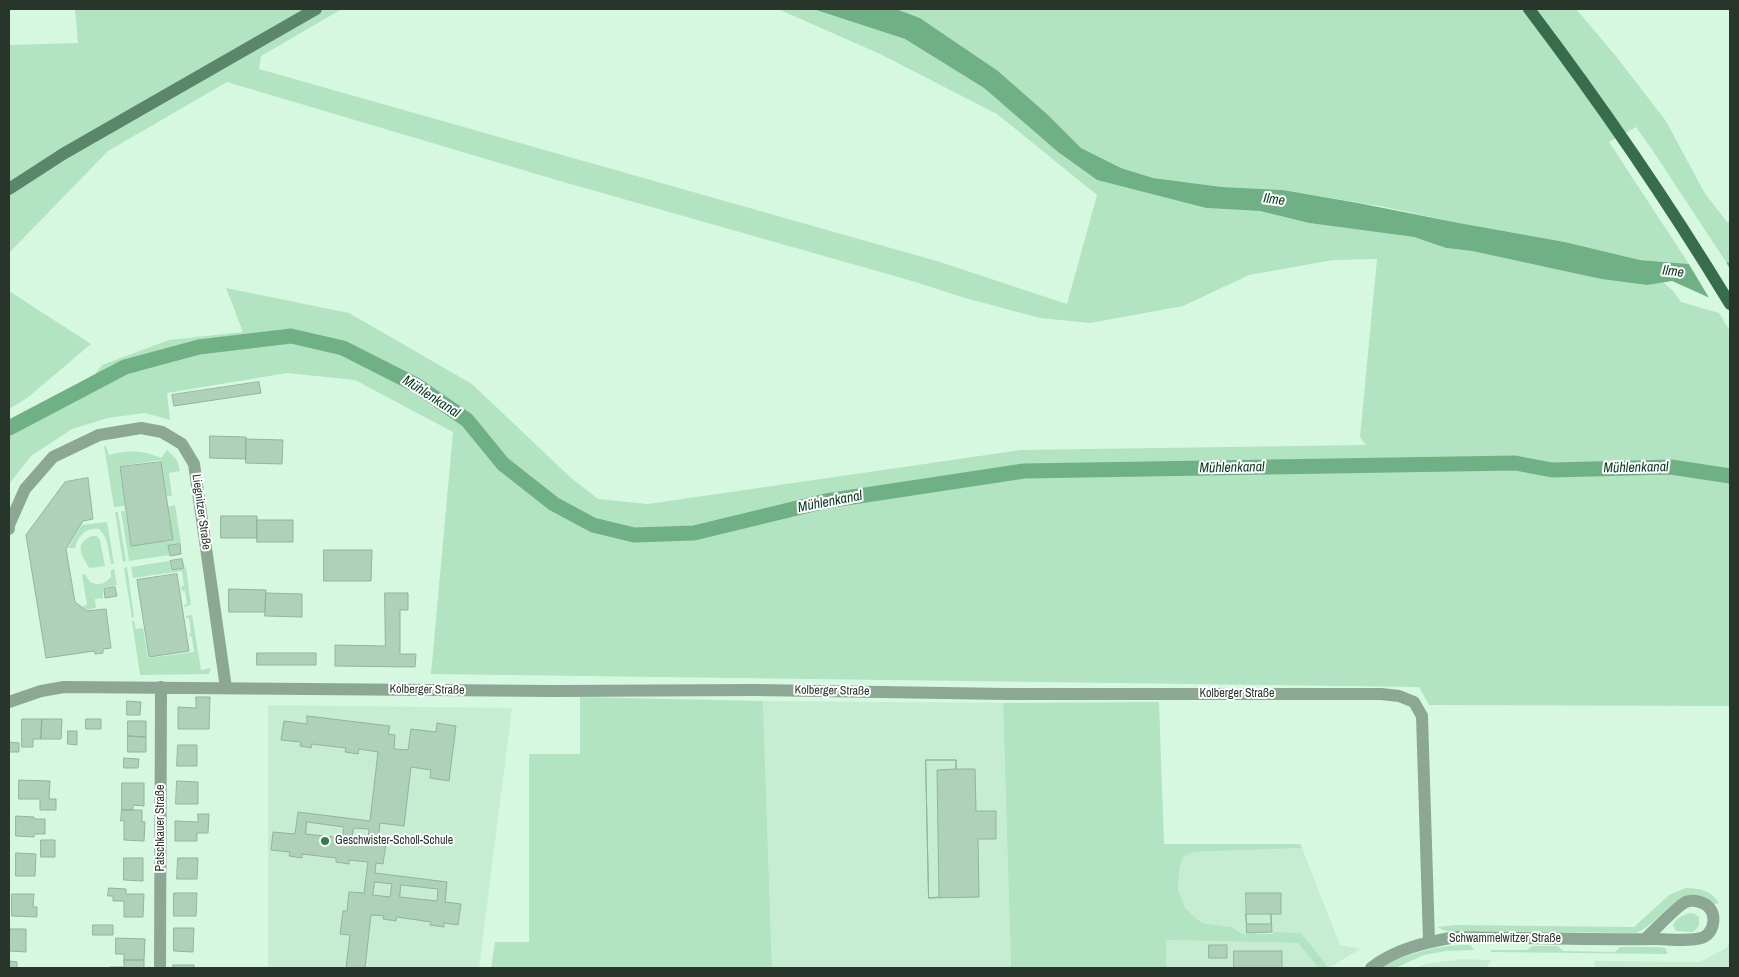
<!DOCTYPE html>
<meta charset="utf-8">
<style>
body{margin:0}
#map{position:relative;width:1739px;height:977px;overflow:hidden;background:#d6f8e0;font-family:"Archivo Narrow",sans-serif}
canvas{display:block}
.frame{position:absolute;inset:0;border:10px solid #28352b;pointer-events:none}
</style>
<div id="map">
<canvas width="1739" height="977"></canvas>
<div class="frame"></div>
</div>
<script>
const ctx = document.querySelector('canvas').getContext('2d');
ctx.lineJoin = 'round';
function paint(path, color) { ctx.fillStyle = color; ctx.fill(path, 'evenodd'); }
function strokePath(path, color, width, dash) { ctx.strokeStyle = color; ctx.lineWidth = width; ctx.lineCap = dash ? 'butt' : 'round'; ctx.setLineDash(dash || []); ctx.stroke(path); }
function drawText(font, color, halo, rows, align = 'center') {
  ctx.font = font + ' "Archivo Narrow",sans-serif'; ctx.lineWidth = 4; ctx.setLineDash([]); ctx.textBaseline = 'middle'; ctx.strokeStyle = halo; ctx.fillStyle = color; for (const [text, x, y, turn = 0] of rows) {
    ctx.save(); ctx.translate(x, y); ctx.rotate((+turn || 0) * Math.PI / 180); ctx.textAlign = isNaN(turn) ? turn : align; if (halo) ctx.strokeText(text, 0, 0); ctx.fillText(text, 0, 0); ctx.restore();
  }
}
paint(new Path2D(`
 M763,701l240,2 8,265h-239z
 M268,705l244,3 -33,260h-211z
 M1302,848l38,97 20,4 -31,19 -28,-35 -59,1 -10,-7 -30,-4 -17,-15 -7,-19 2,-23 3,-9 10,-5z
 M1165,940l133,3 20,25h-152z
 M1730,943v25h-135l-1,-7 106,1 26,-14z
 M1463,959l28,1 -4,8h-71l9,-4z`), '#c6edd1');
paint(new Path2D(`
 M75,9h267l-81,47 -2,13 681,193 127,42 30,-109 -100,-81 -117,-60 -102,-45h35l92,30 79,49 74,64 39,28 109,28 54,3 49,12 105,14 32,11 26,3 129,28 46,6 16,-3 11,10 7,10 38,11 11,18v375l-301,-1 -10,-18 -988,-13 22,-242 -98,-52 -68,-7 -120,20 3,27 -25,-7 -37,5 -36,11 -41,27 -22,28v-58l81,-45 12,-16 67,-25 74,-8 -17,-44 123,25 123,71 98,93 28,22 50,5 373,-54 345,-5 -6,-8 17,-178 -44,1 -84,15 -66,31 -93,17 -50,-5 -75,-20 -53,-17 -352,-100 -333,-99 -119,69 -99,102v-208l69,-2z
 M896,9h680l39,46 51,66 38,71 23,30h3v41l-4,-1 -75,-114 -15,-21 -27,15 80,122 -49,-4 -75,-18 -106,-19 -74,-16 -102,-17 -61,-3 -69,-9 -32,-10 -40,-20 -34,-34 -49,-43 -78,-53z
 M9,291l82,53 -64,54 -18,11z
 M104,446h2l3,9c19,-5 34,-5 52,3l6,-8 10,10 3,11 -11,2 3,23h-5l-6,-36 -42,6 6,40 -11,1z
 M175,505l6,38 -13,3 1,9 -40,6 -8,-50h4l6,35 42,-5 -5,-34z
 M115,512h3l8,49 -3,1z
 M107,522l7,42h-3l-4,-22 -3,-7 -5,-6c-13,-2 -21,6 -24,19h-7l14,-23z
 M92,536h5l3,4 5,26 -16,2c-6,-12 -17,-24 3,-32z
 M169,561l2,10 15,-3 5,37 -7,2v-2l3,-1 -2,-13h-3l-1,-4 3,-1 -2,-15 -49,7 -2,-11z
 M127,567l7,50 -2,1 -8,-50z
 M114,569l3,16 -14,3v10l-8,1 1,9 -9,2 -5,-4 5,-1 -5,-30 3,-1 5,8c9,4 15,2 21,-5v-7z
 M192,615l9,55 10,-2 -2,6 -69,1 -8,-54h2l2,8 7,-1 5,30 46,-6 -2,-15h-2l-1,-4h2l-2,-15h-3v-2z
 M580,697l183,4 9,267h-281l4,-26h34v-188h51z
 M1159,702l5,142h136l2,4 -109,4 -10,5 -3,9 -2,23 7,19 17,15 30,4 10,7h30l2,-2 27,1 28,35h-11l-20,-25 -132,-3v28h-155l-8,-265z
 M1686,888c13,0 26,3 33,15l-7,2 -27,-9c-17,7 -35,34 -50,37l-189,-2 -9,-4 19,-2 175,2h3l35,-32z
 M1690,913l5,1 4,3v9l-6,6 -17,-1 -3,-6c3,-7 10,-10 17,-12z
 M1470,945l4,5 -28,1 -22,4 -29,13h-16c31,-15 56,-23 91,-23z
 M1532,946h26l5,5 52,1 5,-5h41l4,1 3,6 -177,-2v-2h36z`), '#b2e4c1');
paint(new Path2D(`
 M813,9h83l24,9 78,53 49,43 34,34 40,20 32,10 69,9 61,3 75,13 101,20 106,19 75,18 49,4 37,-2 4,1v38l-20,-3 -38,-17 -25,4 -46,-6 -129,-28 -26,-3 -32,-11 -105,-14 -49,-12 -54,-3 -109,-28 -39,-28 -74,-64 -79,-49z`), '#6fb185');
paint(new Path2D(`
 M1725,260l5,9v34l-19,-2 -24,-40z`), '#d6f8e0');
strokePath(new Path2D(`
 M9,428l116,-61 74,-20 92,-11 52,12 73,37 51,35 36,44 51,40 39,21 41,10 60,-2 132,-32 198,-30 491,-8 37,7 119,-3 59,9`), '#6fb185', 15);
const building = new Path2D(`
 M259,382l2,11 -87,13 -2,-11z
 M210,436l36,1v22l-36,-1z
 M246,439l37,1 -1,24 -36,-1z
 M161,462l12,78 -42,6 -11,-79z
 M88,478l5,41 -10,2 -17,28 9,53 12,9 19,-2 5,39 -8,1v4l-8,1 -1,-3 -48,7 -20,-123 39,-53z
 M221,516h36v22h-36z
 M257,520h36v22h-36z
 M180,544l1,10 -11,2 -2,-10z
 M324,550h48l-1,31h-47z
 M182,559l2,9 -12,2 -2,-9z
 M177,574l12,77 -40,6 -12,-77z
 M115,587l2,9 -12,2 -1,-9z
 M229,589l37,1 -1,22h-36z
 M266,593l36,1v23l-37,-1z
 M385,593h23v17h-8v44h16l-1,13 -80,-1v-21l50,1z
 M257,653h59v12h-59z
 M196,697h14l-1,32h-31v-22l18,1z
 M127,701l14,1 -1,13h-13z
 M307,716l83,10 -2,8 7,1 -1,14 14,1 3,-21 25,3 1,-9 19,3 -7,55 -19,-3 1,-8 -20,-3 -7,59 -24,-3 -2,19 8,1 -3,21 -7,-1 -1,10 72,9 -2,20 16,2 -3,21 -14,-2v4l-14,-2 1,-3 -34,-5 -1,4 -13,-2 1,-3 -13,-1 -6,53h-19l4,-33 -10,-1 3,-23h4l2,-19 15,1 4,-31 -19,-2v4l-13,-2v-4l-34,-4v4l-13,-2 1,-4 -19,-2 2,-18 22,2 3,-22 72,9 8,-69 -19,-3 -1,5 -13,-2 1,-4 -34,-4 -1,4 -11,-2 1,-4 -20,-2 3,-19 23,3zM307,822l37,5 -2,11 -36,-4zM354,828l15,1 -1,12 -16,-2zM375,882l17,2 -2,13 -17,-2zM401,885l37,4 -1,12 -37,-4z
 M22,719h20l-1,20h-8v8h-11z
 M42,719h20l-1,20h-20z
 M86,719h15v10h-15z
 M128,721h18v16l-18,-1z
 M68,731h9v14l-9,-1z
 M128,736l18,1v15h-18z
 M9,742l10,1v9h-10z
 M178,745h19v21h-20z
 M124,758l15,1 -1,9h-14z
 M926,760h30v9h19l1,42h20v28h-18l1,58 -50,1z
 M926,760h30v9l-19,1 2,127 -10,1z
 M19,780l31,1 -1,18h7v11h-16v-11h-21z
 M177,781l21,1v22h-22z
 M122,783h22v23l-11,-1v5h-11z
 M122,810h20v12h3l-1,19 -20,-1v-20l-3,1z
 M198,814h11l-1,19h-11v8h-22v-20l23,1z
 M16,816l18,1v2h11v15h-11v3l-18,-1z
 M41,840h14v17h-14z
 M16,853l20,1 -1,22h-19z
 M124,858h19v23l-19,-1z
 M178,858h20l-1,21h-20z
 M109,888l17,1v5h18l-1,23h-19v-16h-11v-5h-5z
 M174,893h23l-1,23h-22z
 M1246,893h35v21h-10l1,18 -25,1z
 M12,894h22l-1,13h4v10l-25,-1z
 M1246,914h25v10h-24z
 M93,925h20v10h-20z
 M174,928h20l-1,24 -19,-1z
 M9,929h17v23l-17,-1z
 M116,938l29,1 -1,21h-20v-6h-8z
 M1209,945h18v13h-18z
 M1234,951h48v17h-48z
 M124,960h20v8h-34v-1h14z
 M9,961l8,1v6h6h-14z
 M173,965h21v3h-21z`);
paint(building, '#b0d1b9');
strokePath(building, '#93b39c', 1);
strokePath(new Path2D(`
 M9,529v-4l16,-36 28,-32 46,-22 42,-7 21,4 20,12 12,20 32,224
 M9,702l32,-11 23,-4 489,4 202,-1 251,4h375l18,2 15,6 8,14 7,225
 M160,968l1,-281
 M1371,968c24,-19 55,-26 85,-31 66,1 132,3 199,2 13,0 38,3 49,-2 9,-5 12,-18 7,-27 -5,-8 -19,-12 -27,-7 -11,7 -29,27 -39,36`), '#8ca894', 12);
strokePath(new Path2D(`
 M9,189l54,-35 253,-145`), '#5c8669', 12);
strokePath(new Path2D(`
 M1529,9c72,95 139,193 201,295`), '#386d4b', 12);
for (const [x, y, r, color] of [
 [325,841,5,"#307f4f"]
]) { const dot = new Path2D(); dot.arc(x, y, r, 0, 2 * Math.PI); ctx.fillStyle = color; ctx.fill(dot); strokePath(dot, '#fff', 2); }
drawText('12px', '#28352b', '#fff', [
 ["Liegnitzer Straße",201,512,82],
 ["Kolberger Straße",427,690,1],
 ["Kolberger Straße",832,691,1],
 ["Kolberger Straße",1237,694],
 ["Patschkauer Straße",161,828,-90],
 ["Schwammelwitzer Straße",1505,939]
]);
drawText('12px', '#28352b', '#fff', [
 ["Geschwister-Scholl-Schule",335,841]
], 'left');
drawText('italic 14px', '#063b1f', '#fff', [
 ["Ilme",1274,200,8],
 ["Ilme",1673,272,7],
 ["Mühlenkanal",431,397,33],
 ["Mühlenkanal",1232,468,-1],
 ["Mühlenkanal",1636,468,-1],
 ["Mühlenkanal",830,502,-11]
]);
</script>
